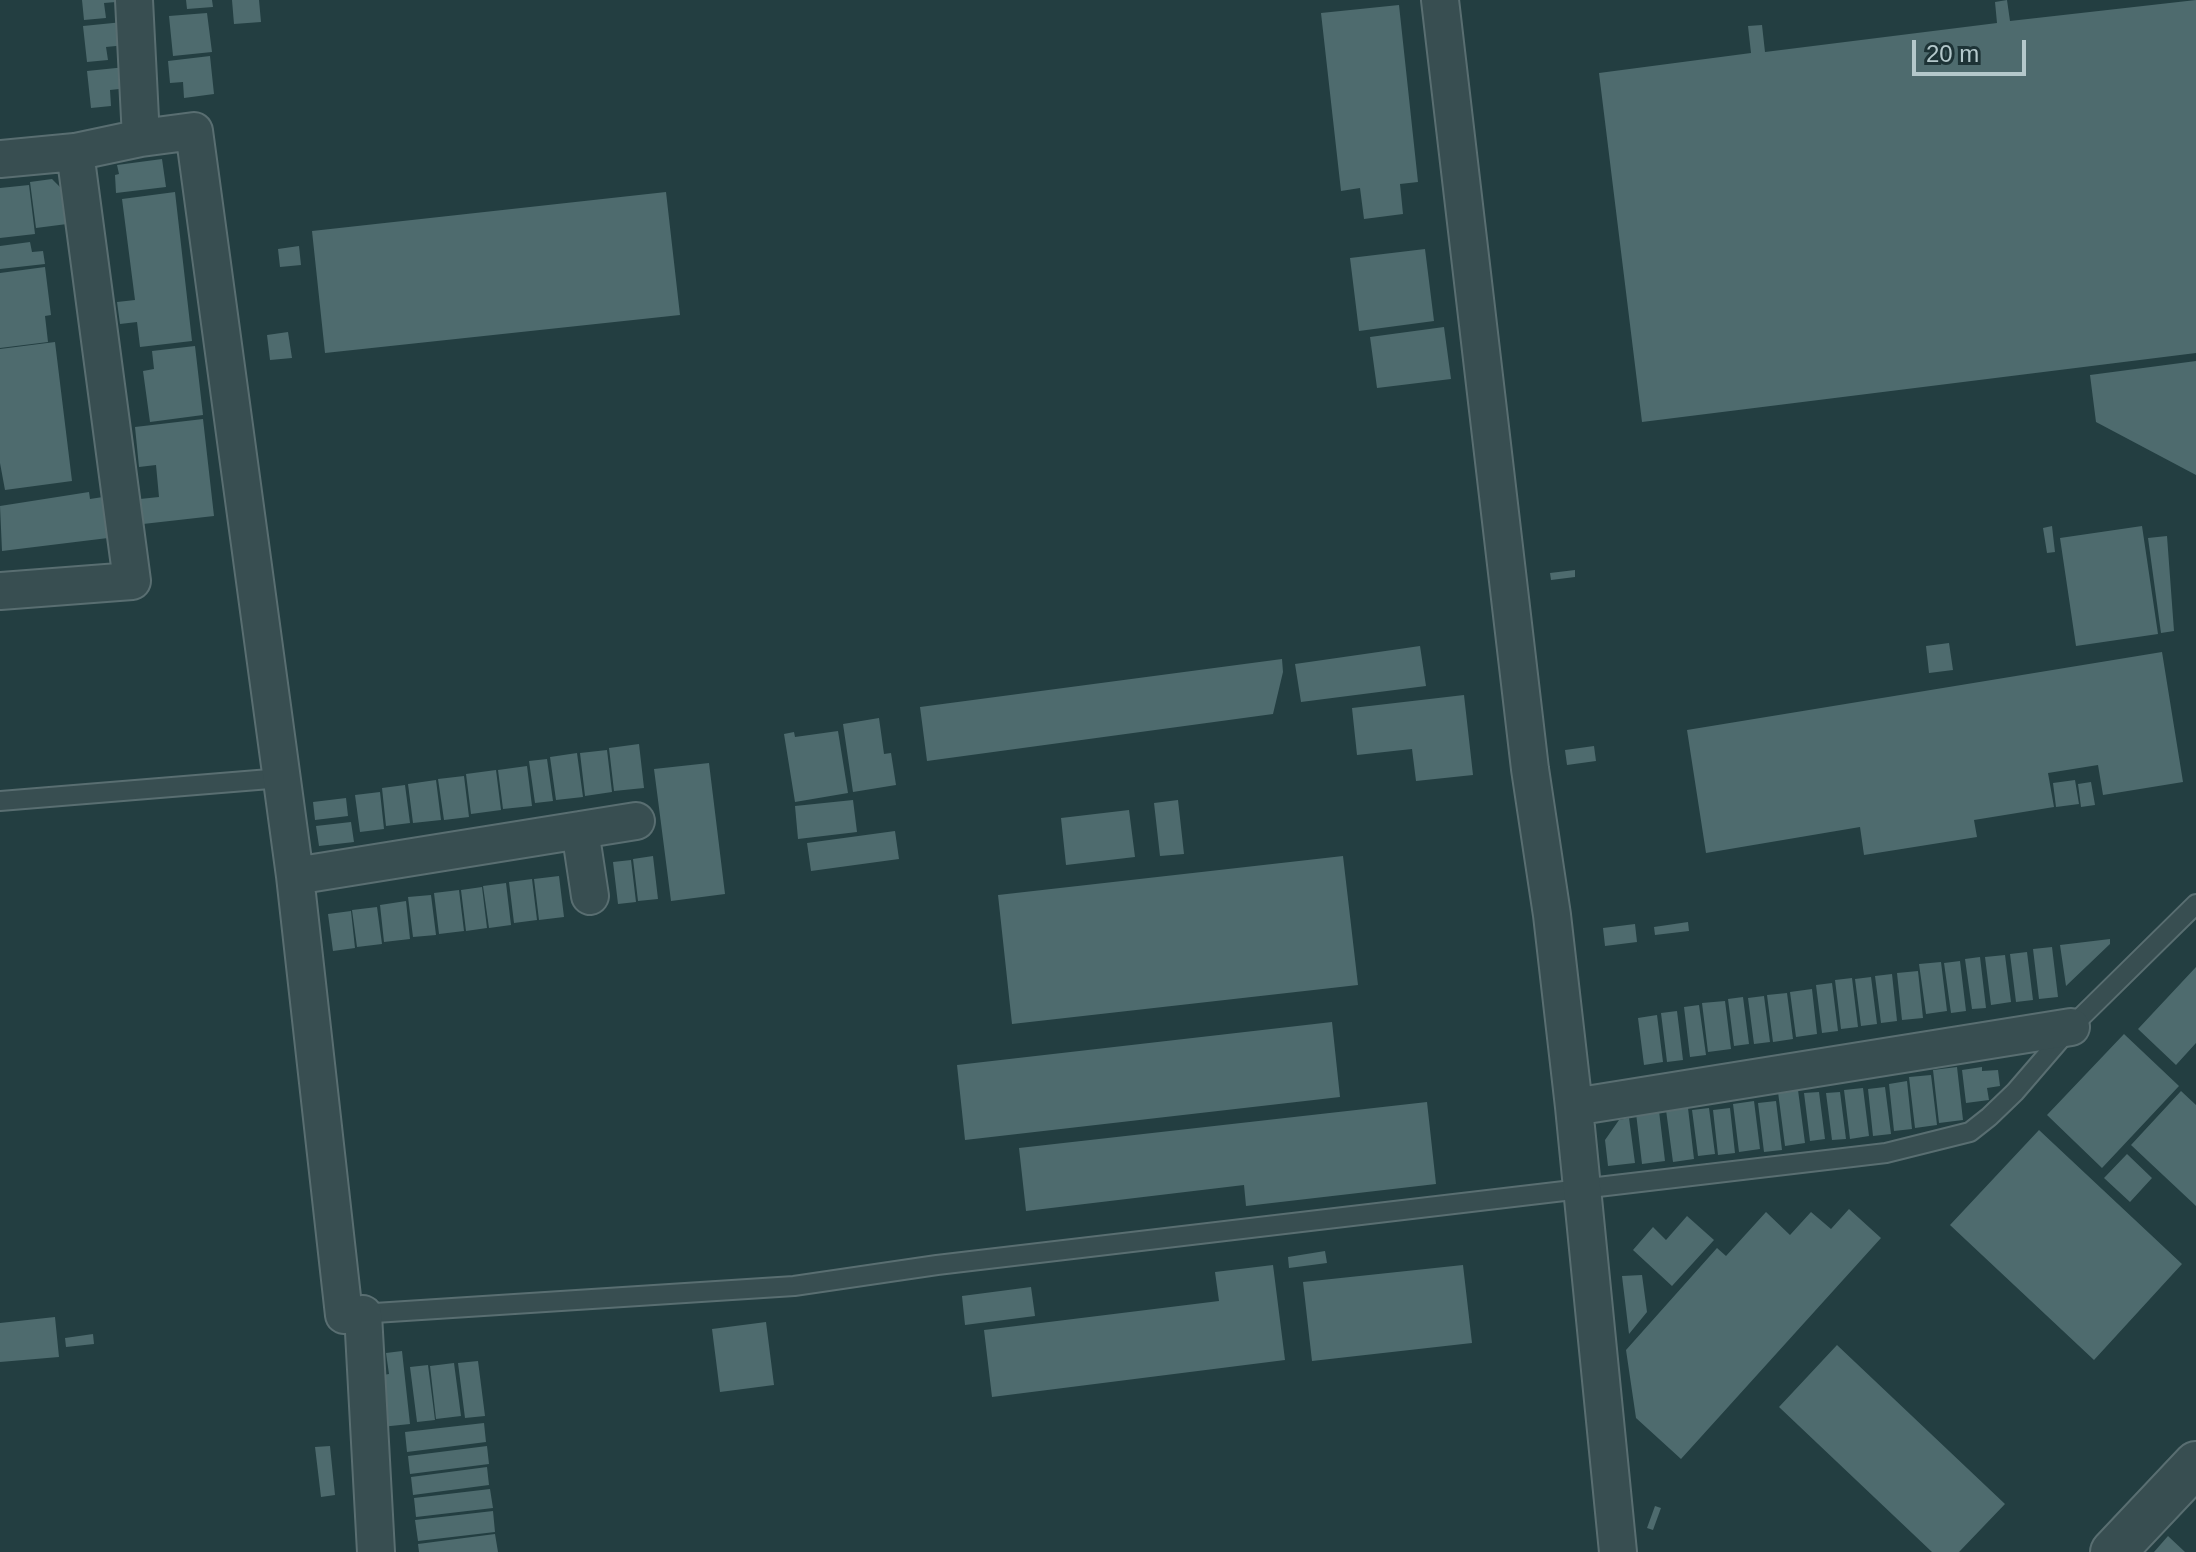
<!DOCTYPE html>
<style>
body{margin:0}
#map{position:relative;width:2196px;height:1552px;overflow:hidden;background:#233e41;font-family:Helvetica,sans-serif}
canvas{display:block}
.scale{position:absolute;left:1912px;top:40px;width:114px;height:36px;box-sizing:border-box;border:4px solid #b4c8cb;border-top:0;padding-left:10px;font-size:24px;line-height:28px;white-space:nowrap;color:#b4c8cb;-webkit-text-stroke:6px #1d3336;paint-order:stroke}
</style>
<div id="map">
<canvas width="2196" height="1552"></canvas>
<div class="scale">20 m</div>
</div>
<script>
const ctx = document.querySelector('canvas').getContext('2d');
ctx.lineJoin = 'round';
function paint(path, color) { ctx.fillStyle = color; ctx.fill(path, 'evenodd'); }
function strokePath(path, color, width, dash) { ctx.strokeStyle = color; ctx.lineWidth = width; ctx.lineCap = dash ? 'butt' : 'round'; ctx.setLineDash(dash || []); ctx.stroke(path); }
paint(new Path2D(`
 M82,0h33l1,2 -12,1 2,15 -22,2z
 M186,0h26l1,7 -26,2z
 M232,0h27l2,22 -27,2z
 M2007,0l3,21 186,-21v353l-554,69 -43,-349 152,-20 -3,-27 14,-1 3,27 232,-29 -2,-21z
 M1399,5l19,177 -18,2 3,30 -39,5 -4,-31 -19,3 -20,-178z
 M207,13l5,39 -39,4 -4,-40z
 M123,22l3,23 -20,2 2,13 -21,2 -4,-36z
 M210,56l4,38 -30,4 -1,-16 -13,1 -2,-22z
 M126,67l2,21 -18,2 1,16 -20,2 -4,-37z
 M162,159l4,28 -50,6 -1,-18 4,-1 -2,-9z
 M52,179l10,10 5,35 -31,4 -6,-46z
 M29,185l6,49 -35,4v-50z
 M175,192l17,149 -52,6 -3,-25 -17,2 -3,-22 18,-2 -13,-101z
 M666,192l14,123 -355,38 -13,-122z
 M30,242l2,10 11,-1 2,13 -45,5v-23z
 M299,246l2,19 -21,2 -2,-18z
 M1425,249l9,72 -75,10 -9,-73z
 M45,267l6,48 -6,1 3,26 -48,6v-75z
 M1444,327l7,52 -74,9 -7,-51z
 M288,332l4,26 -22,2 -3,-25z
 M55,342l17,139 -67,9 -5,-27v-114z
 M195,346l8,69 -53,7 -7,-51 11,-2 -2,-18z
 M2196,361v114l-100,-53 -6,-47z
 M203,419l11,97 -71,8 -3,-25 19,-2 -3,-32 -17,2 -4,-40z
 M89,492l1,7 13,-2 5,41 -106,13 -2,-45z
 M2052,526l3,26 -8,1 -4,-25z
 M2142,526l16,108 -82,12 -16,-108z
 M2167,536l7,95 -13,2 -13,-95z
 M1575,570v7l-24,3 -1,-7z
 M1949,643l4,27 -24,3 -3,-27z
 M1420,646l6,40 -125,16 -6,-38z
 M2162,652l21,130 -80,13 -5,-30 -50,8 6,34 -80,13 3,17 -113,18 -4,-28 -154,26 -19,-123z
 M1282,659l1,13 -10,42 -346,47 -7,-54z
 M1464,695l9,80 -57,6 -4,-32 -55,6 -5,-47z
 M879,718l5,36 7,-1 5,32 -43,7 -10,-68z
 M838,731l10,62 -53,9 -11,-68 10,-2 1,5z
 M639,744l5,44 -30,3 -5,-43z
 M1594,746l2,15 -29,4 -2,-15z
 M607,750l5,42 -27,4 -5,-43z
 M577,753l6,44 -27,3 -6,-43z
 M547,759l6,42 -18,2 -6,-42z
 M709,763l16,131 -54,7 -17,-132z
 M527,766l5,40 -29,3 -5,-39z
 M496,770l5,40 -30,4 -5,-40z
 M464,776l5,41 -25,3 -6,-41z
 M436,780l5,40 -28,3 -5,-39z
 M2075,780l4,24 -23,3 -3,-24z
 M2091,782l4,23 -14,2 -3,-23z
 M405,785l5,38 -24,3 -4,-38z
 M380,792l4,37 -24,3 -5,-37z
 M346,798l2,18 -33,4 -2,-18z
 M853,800l4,32 -59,7 -3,-33z
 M1178,800l6,54 -24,2 -6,-53z
 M1129,810l6,47 -69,8 -5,-47z
 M351,822l3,20 -35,4 -3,-20z
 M895,831l4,28 -88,12 -4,-28z
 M653,856l5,43 -20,2 -5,-42z
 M1343,856l15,129 -346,39 -14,-129z
 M631,860l5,42 -18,2 -5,-42z
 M559,876l5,41 -25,3 -5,-41z
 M532,879l5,41 -23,3 -5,-41z
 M506,883l5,42 -22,3 -6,-42z
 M482,887l5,41 -21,3 -5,-41z
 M459,890l5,41 -25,3 -5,-41z
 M431,895l5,40 -23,2 -5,-40z
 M406,901l4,38 -26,3 -4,-37z
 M377,907l5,37 -25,3 -5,-37z
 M351,911l4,37 -22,3 -5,-37z
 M1688,922l1,9 -34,4 -1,-8z
 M1635,924l2,18 -32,4 -2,-18z
 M2110,939v5l-44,42 -6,-41z
 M2052,947l6,50 -19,2 -6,-50z
 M2027,952l6,48 -17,2 -6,-48z
 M2005,955l6,47 -20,3 -6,-48z
 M1980,957l6,51 -14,1 -7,-50z
 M1960,961l6,50 -15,2 -7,-50z
 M1941,962l6,49 -21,3 -7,-50z
 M2196,967v76l-20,22 -38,-36z
 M1918,971l5,47 -21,2 -5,-47z
 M1892,974l5,47 -16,2 -6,-47z
 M1871,977l6,47 -16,2 -6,-47z
 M1852,978l6,49 -17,2 -6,-49z
 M1832,983l6,48 -16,2 -6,-48z
 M1812,989l5,45 -21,3 -6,-45z
 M1787,993l6,46 -20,3 -6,-47z
 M1764,996l6,46 -16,2 -6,-46z
 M1743,997l6,47 -15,2 -6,-47z
 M1725,1001l6,48 -23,3 -6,-49z
 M1699,1005l7,50 -16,2 -6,-50z
 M1677,1011l6,49 -16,2 -6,-49z
 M1657,1015l6,47 -19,3 -6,-47z
 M1332,1022l8,75 -375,43 -8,-75z
 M2124,1034l55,52 -77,82 -55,-53z
 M1957,1067l6,53 -24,3 -6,-53z
 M1982,1067v4l16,-1 2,16 -13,2 2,12 -23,3 -4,-33z
 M1931,1075l6,50 -22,3 -6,-51z
 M1907,1081l5,48 -18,2 -5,-47z
 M1885,1087l6,47 -18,2 -5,-47z
 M1863,1088l6,48 -19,3 -6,-49z
 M1798,1090l7,53 -20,3 -7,-54z
 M2181,1091l15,14v101l-65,-61z
 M1819,1092l6,47 -15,2 -6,-48z
 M1840,1092l6,47 -14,1 -6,-47z
 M1754,1101l6,48 -21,3 -6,-48z
 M1776,1101l6,49 -18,2 -6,-49z
 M1427,1102l9,82 -190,22 -2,-21 -218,26 -7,-63z
 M1688,1108l6,51 -21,3 -7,-52z
 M1709,1108l6,46 -17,2 -6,-46z
 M1730,1108l5,45 -17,2 -5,-45z
 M1659,1111l6,50 -23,3 -6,-51z
 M1629,1118l6,45 -27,3 -3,-26 14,-20z
 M2039,1130l143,134 -88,96 -144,-135z
 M2127,1154l25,24 -22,24 -26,-24z
 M1849,1209l32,29 -200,221 -45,-41 -10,-68 91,-102 9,8 40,-44 24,23 21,-23 20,17z
 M1687,1216l27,24 -42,46 -39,-36 20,-23 13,13z
 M1325,1251l2,12 -38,5 -1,-11z
 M1273,1265l12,95 -293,37 -8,-67 235,-29 -4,-29z
 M1463,1265l9,78 -160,18 -9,-79z
 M1642,1275l5,37 -18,22 -7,-58z
 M1031,1287l4,29 -70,9 -3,-29z
 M55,1317l4,40 -59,5v-39z
 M766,1322l8,63 -54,7 -8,-63z
 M93,1334l1,10 -28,3 -1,-9z
 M1837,1345l168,159 -46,48h-27l-153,-145z
 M402,1351l8,73 -29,3 -4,-29 9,-1 -3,-22 6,-1 -3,-21z
 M478,1361l7,55 -20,2 -7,-55z
 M454,1363l7,53 -25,3 -6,-53z
 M428,1365l7,55 -18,2 -7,-55z
 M484,1423l2,19 -79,10 -2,-20z
 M330,1446l5,49 -14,2 -6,-50z
 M487,1446l2,18 -79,10 -2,-18z
 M487,1467l2,18 -76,10 -2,-18z
 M490,1489l3,19 -77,9 -2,-19z
 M1655,1506l6,2 -8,22 -6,-2z
 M493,1511l2,21 -77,9 -3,-21z
 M495,1534l3,18h-79l-1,-8z
 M2168,1536l17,16h-31z`), '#4e6b6e');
const service = new Path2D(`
 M0,801l282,-23
 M359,1314l435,-28 143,-21 949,-112 84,-21 19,-15 26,-25 56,-65 125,-123`);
const minor = new Path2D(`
 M134,0l7,138
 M1440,0l90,769 22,146 22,192 44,445
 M0,159l75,-7 66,-14 53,-7 101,745 49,439
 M0,591l132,-10 -57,-429
 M580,830l10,66
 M295,876l341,-55
 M1574,1107l497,-80
 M363,1314l13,238`);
const tertiary = new Path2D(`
 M2113,1552l83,-88`);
strokePath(service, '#596e71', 22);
strokePath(minor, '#596e71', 40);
strokePath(tertiary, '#596e71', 48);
strokePath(service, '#384e51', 18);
strokePath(minor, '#384e51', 36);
strokePath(tertiary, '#384e51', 44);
</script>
